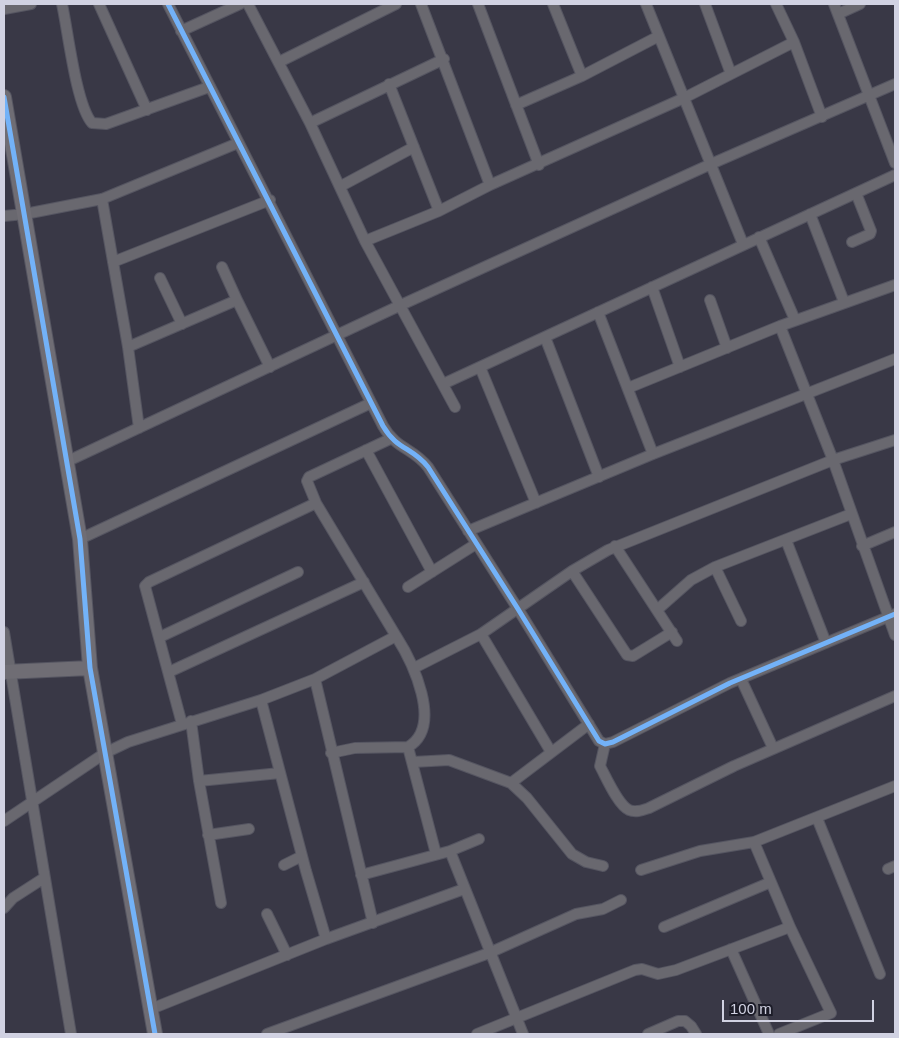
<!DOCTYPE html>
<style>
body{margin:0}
#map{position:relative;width:899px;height:1038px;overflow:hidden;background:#393846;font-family:Helvetica,sans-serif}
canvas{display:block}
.frame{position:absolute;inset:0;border:5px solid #d1d2e2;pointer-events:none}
.scale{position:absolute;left:722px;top:1000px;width:152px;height:22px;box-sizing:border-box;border:2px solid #d1d2e2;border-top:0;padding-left:6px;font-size:15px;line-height:18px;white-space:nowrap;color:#d1d2e2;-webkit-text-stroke:4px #1c1c28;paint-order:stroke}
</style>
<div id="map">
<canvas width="899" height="1038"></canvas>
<div class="frame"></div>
<div class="scale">100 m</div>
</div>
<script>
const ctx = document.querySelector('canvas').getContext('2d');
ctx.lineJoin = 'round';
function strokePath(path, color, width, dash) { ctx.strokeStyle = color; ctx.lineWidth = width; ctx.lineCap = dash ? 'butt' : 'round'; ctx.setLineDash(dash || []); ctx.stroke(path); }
const street = new Path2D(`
 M62,4c6,27 14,101 30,119l14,1 103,-37
 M99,4l48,106
 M168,4l215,422c14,24 29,21 45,41l90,142 81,132 6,3 8,-2 117,-59 165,-69
 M248,4l62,119 55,118 90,166
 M421,4l69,181
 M478,4l61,161
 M553,4l29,72
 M646,4l97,240
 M705,4l26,70
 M776,4l18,38 28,75
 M834,4l61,159
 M4,9l27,-5
 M838,14l22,-10
 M181,31l59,-27
 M279,62l117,-58
 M389,84l50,127
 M516,105l66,-29 77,-40
 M310,123l134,-64
 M341,186l73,-39
 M102,199l26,148 11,81
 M810,214l34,88
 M4,216l21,-2 77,-15 136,-56
 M759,237l36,83
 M365,241l74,-30 51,-26 194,-87 110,-56
 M852,242l18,-8 1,-3 -15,-38
 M113,262l157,-62
 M222,267l15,33
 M160,278l22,46
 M652,287l28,80
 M710,300l17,48
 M598,312l55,142
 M780,326l53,134 62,175
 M545,337l54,140
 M128,347l109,-47 33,67
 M480,367l56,136
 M443,384l452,-209
 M628,388l152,-62 115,-41
 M366,450l66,122
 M68,461l333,-156 310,-141 184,-80
 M468,531l185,-77 242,-95
 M80,539l291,-136
 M786,540l40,103
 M615,546l62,95
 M862,546l33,-14
 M715,567l26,54
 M572,571l55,84 6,1 39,-24
 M408,587l68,-43
 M657,610l34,-30 24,-13 136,-53
 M4,632l67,402
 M481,634l70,118
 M160,637l138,-65
 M414,668l67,-34 91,-63 36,-21 225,-90 62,-20
 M169,672l195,-90
 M315,679l58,244
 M741,679l32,69
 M261,700l45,171 20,68
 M191,721l8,60 22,122
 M182,724l-37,-138 4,-4 167,-79
 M605,744l-5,22c6,11 18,39 29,44 7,3 14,0 20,-2l85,-42 161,-70
 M408,747l28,107
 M331,753l24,-5 53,-1c36,-21 4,-86 -12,-111
 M413,762l36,-2 62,23 16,15 45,56 14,8 17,4
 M199,781l81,-8
 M511,783l78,-59
 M817,818l63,156
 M4,821l101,-68 23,-11 133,-42 54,-21 81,-43 -80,-133 -9,-22 2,-4 81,-38
 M208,835l41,-6
 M754,842l36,85 41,86 -52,21
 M450,851l73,183
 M284,865l18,-9
 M888,869l7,-3
 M641,870l59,-19 54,-9 141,-56
 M361,875l89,-24 29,-12
 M4,908l9,-10 31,-20
 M267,914l20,41
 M664,927l107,-45
 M731,949l38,85
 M151,1009l175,-70 138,-50
 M267,1034l222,-81 87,-39 27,-5 18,-9
 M477,1034l158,-64 7,-1 16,5 18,-4 114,-43
 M648,1034l30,-13h7l6,5 5,8`);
const secondary = new Path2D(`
 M4,97l76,442 10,129 65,366
 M4,672l86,-4`);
strokePath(street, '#555561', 12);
strokePath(secondary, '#555561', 16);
strokePath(street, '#69686f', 10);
strokePath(secondary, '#6f6d74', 14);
strokePath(new Path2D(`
 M168,4l215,422c14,24 29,21 45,41l90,142 81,132 6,3 8,-2 117,-59 165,-69
 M4,97l76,442 10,129 65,366`), '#73b2f8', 5);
</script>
